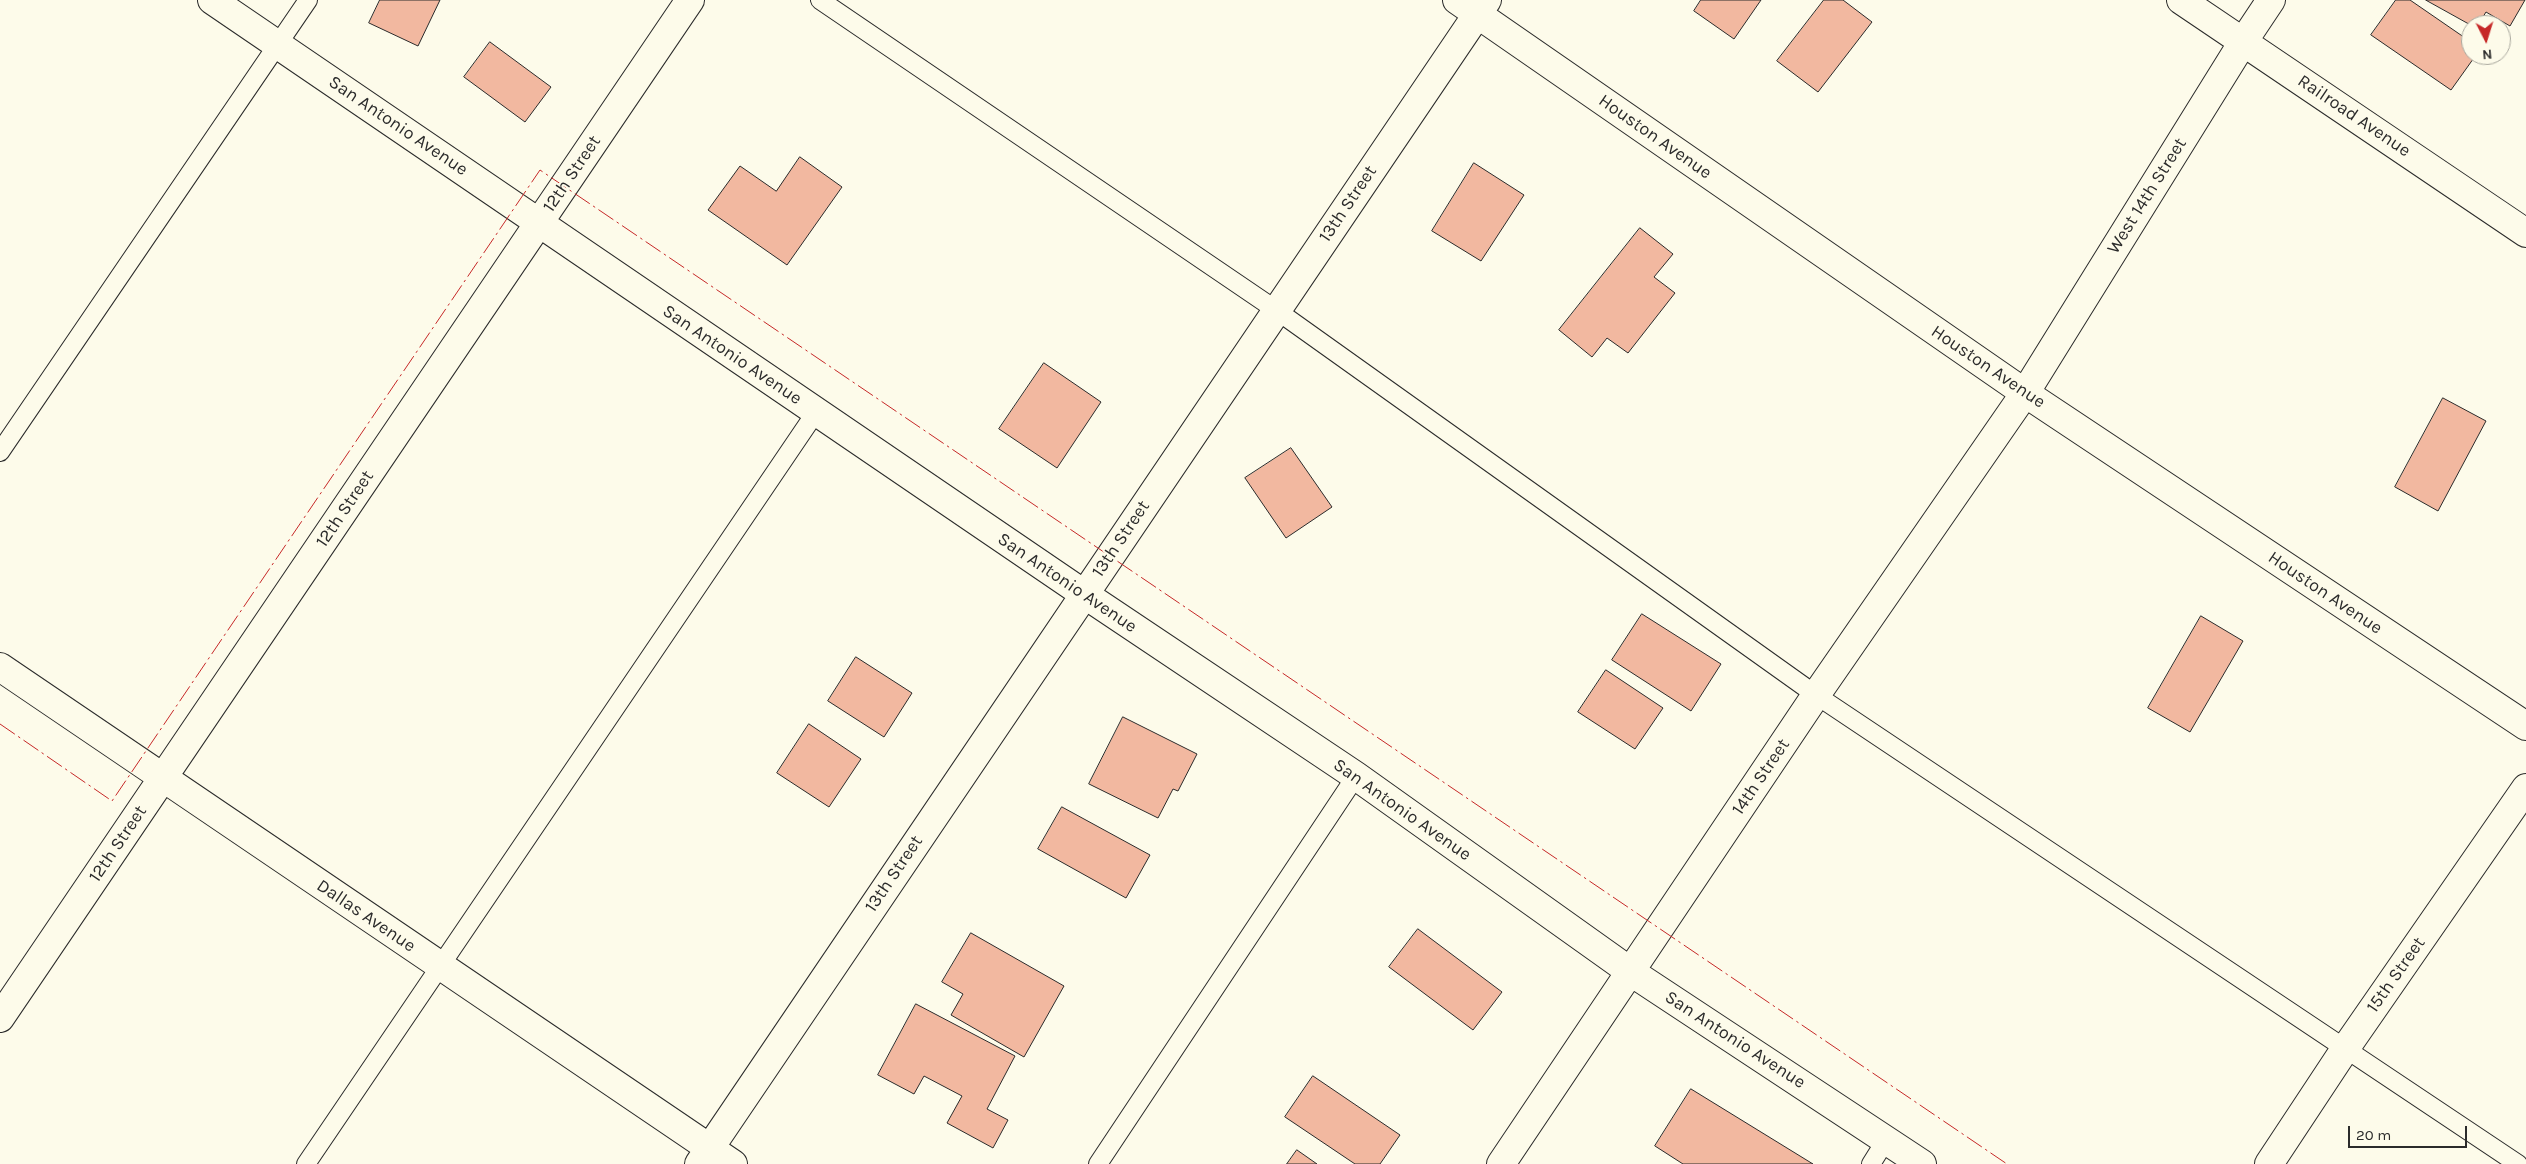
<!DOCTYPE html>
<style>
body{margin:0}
#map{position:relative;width:2526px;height:1164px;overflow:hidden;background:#fdfbea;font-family:Karla,sans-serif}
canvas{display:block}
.north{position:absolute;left:2461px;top:15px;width:50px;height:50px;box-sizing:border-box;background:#fdfbea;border:1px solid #a9a89e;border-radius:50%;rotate:175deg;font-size:14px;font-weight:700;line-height:20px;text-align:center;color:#2b2b2b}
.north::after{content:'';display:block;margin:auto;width:18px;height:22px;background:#c62828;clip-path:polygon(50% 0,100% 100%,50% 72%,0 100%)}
.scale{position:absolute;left:2348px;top:1126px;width:119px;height:22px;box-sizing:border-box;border:2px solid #2b2b2b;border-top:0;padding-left:6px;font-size:15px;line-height:18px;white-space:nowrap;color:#2b2b2b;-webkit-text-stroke:4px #fdfbea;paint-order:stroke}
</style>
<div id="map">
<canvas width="2526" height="1164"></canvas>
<div class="north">N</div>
<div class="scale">20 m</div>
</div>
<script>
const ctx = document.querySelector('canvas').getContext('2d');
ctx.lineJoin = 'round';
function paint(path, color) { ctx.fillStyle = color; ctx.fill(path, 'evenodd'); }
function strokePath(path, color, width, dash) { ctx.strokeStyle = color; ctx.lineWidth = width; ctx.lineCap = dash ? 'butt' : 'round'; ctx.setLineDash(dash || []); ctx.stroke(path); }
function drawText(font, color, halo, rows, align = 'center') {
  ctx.font = font + ' Karla,sans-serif'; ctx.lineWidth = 4; ctx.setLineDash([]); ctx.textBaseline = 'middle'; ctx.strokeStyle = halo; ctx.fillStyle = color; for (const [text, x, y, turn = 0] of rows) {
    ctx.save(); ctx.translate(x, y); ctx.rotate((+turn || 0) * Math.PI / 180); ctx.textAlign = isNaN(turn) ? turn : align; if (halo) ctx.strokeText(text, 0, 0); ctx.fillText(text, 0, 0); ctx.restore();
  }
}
const building = new Path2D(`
 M380,0h60l-22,46 -49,-23z
 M1701,0h60l-27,39 -40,-28z
 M1824,0h19l29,22 -54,70 -41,-31z
 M2396,0h14l61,42v13h5l-25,35 -80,-55z
 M2426,0h99l-15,26 -24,-14 -8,13h-7z
 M490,42l61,45 -26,35 -61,-45z
 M800,157l42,30 -55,78 -79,-55 32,-44 36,25z
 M1474,163l50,32 -43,66 -49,-30z
 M1640,228l33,26 -19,23 21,16 -47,60 -21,-15 -15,19 -33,-27z
 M1044,363l57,39 -44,66 -58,-39z
 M2443,398l43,23 -48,90 -43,-24z
 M1291,448l41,59 -46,31 -41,-60z
 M1642,614l79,50 -30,47 -79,-51z
 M2201,616l42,25 -53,91 -42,-24z
 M856,657l56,36 -28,44 -56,-36z
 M1606,670l57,38 -28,41 -57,-37z
 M1123,717l74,37 -19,37 -5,-2 -15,29 -69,-34z
 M809,724l52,35 -32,48 -52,-34z
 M1062,807l88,48 -24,43 -88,-49z
 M1418,929l84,63 -29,38 -84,-63z
 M971,933l93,53 -40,71 -73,-42 12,-21 -21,-12z
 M916,1004l99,52 -28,53 21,11 -15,28 -46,-25 15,-27 -38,-20 -10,18 -36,-19z
 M1313,1076l87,59 -20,29h-25l-70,-47z
 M1691,1089l122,75h-130l-28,-18z
 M1297,1150l20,14h-30z`);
paint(building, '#f2b8a0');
strokePath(building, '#2b2b2b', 1);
const lane = new Path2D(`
 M820,0l456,310 540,385 702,469
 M0,452l308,-452
 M306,1164l510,-752
 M1098,1164l258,-388
 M1871,1164l15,-24`);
const street = new Path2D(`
 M212,0l872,594 272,182 275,196 291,192
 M2181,0l345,233
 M0,667l733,497
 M0,1018l690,-1018
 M699,1164l788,-1164
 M1501,1164l315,-469 209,-302 218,-351 28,-42
 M2269,1164l76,-115 181,-261`);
const secondary = new Path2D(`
 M1457,0l568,393 501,333`);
strokePath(lane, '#2b2b2b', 20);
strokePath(street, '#2b2b2b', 30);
strokePath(secondary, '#2b2b2b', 30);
strokePath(lane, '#fdfbea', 18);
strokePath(street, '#fdfbea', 28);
strokePath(secondary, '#fdfbea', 28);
strokePath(new Path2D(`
 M0,724l112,77 428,-631 1467,994`), '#c62828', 1, [18, 4, 2.5, 4]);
drawText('18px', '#2b2b2b', '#fdfbea', [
 ["Railroad Avenue",2354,116,34],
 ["San Antonio Avenue",398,126,34],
 ["Houston Avenue",1655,137,35],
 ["12th Street",572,174,-56],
 ["West 14th Street",2147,196,-58],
 ["13th Street",1348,204,-56],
 ["San Antonio Avenue",732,355,34],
 ["Houston Avenue",1988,367,34],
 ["12th Street",345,509,-56],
 ["13th Street",1121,539,-56],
 ["San Antonio Avenue",1067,583,34],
 ["Houston Avenue",2325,593,34],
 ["14th Street",1761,777,-56],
 ["San Antonio Avenue",1402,810,35],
 ["12th Street",118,844,-56],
 ["13th Street",894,874,-56],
 ["Dallas Avenue",366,916,34],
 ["15th Street",2396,975,-55],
 ["San Antonio Avenue",1735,1040,33]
]);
</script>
